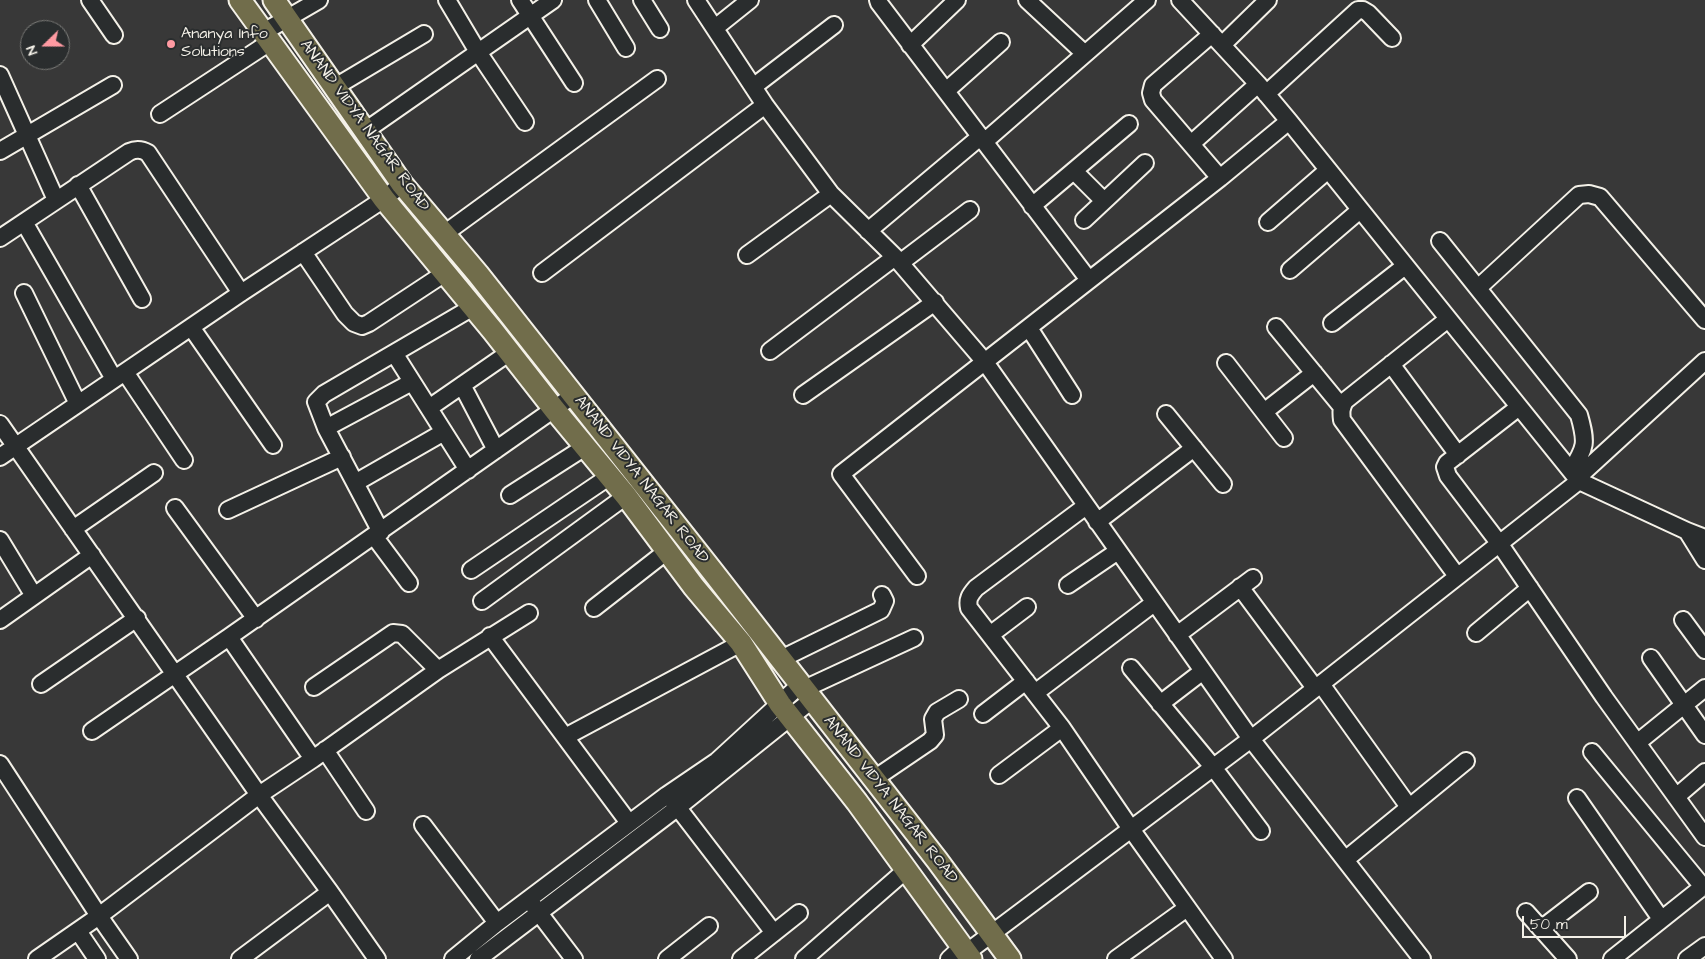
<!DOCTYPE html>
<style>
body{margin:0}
#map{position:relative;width:1705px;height:959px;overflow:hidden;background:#383838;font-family:"Architects Daughter",sans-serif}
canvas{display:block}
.north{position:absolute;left:20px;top:20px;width:50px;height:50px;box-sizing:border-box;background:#2a2d2e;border:1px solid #7b7b78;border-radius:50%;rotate:248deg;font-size:14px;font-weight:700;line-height:20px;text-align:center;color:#f4f1e8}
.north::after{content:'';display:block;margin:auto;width:18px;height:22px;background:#ff9aa2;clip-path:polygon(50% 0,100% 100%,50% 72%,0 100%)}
.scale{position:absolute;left:1522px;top:916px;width:104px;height:22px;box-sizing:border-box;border:2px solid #f4f1e8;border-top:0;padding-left:6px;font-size:15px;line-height:18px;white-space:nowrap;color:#f4f1e8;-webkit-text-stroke:4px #2a2d2e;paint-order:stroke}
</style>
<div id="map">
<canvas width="1705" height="959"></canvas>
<div class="north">N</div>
<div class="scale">50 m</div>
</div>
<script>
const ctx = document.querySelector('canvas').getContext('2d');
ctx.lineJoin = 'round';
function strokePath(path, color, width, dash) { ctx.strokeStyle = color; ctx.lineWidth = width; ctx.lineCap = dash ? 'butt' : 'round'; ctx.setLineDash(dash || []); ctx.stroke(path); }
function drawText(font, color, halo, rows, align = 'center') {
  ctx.font = font + ' "Architects Daughter",sans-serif'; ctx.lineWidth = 4; ctx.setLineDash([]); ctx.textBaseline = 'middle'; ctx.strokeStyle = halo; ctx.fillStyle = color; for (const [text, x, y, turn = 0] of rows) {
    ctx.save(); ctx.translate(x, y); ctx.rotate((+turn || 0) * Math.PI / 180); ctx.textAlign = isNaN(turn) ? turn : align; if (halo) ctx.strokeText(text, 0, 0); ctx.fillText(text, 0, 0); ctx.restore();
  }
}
const minor = new Path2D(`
 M90,0l24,35
 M447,0l31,52 47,70
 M520,0l54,83
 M597,0l29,48
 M642,0l18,29
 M696,0l69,105 66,89 64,63 90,105 266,377 171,220
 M878,0l1,3 210,277
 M1027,0l58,54
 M1180,0l78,84 31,37 290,360 108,50 18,7
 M715,28l35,-28
 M262,33l57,-33
 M1212,34l-59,51 -2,8 2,7 67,78
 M910,45l47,-45
 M1222,45l46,-45
 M0,75l56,125
 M335,87l89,-53
 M753,87l81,-62
 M946,91l55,-49
 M1266,94l92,-84h5l5,3 24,25
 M160,114l110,-72
 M365,131l188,-131
 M984,142l163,-142
 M1191,144l67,-60
 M0,151l113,-66
 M1074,171l30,30
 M78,185l64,114
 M1032,206l97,-82
 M1084,220l61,-57
 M24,222l90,157
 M1268,222l60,-52
 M868,231l112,-94
 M444,234l213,-155
 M0,238l129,-86c7,-3 12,-3 19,1l93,140
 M1440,241l139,174c8,28 7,32 -8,56
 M303,252l42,62 9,9 8,3 7,-3 76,-50
 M747,255l84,-61
 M900,263l70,-53
 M1290,270l70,-60
 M542,273l223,-168
 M1478,288l101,-93 10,-1 11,3 105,123
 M24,293l54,111
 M1448,319l-103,82c-4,7 -4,11 -3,19l115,156
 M1332,323l73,-57
 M191,327l82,118
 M1276,327l65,79
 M1029,328l43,67
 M770,351l125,-94
 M394,353l74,117
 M1226,363l58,75
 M1391,364l67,91
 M125,372l59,88
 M462,385l34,65
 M803,395l132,-93
 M1519,407l-72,56 -2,4 3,9 51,67 105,154 101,140
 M429,408l81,-56
 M1264,412l50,-39
 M1166,414l57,70
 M0,424l259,371 71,97 47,67
 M326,428l86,-46
 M0,457l241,-164 143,-94 18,-15
 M1577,478l128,-117
 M355,483l89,-51
 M510,495l75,-48
 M1086,506l-110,82c-6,7 -9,11 -7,20l93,120 69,101 93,130
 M175,508l81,111
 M228,510l114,-53
 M1097,522l97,-74
 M73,529l81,-56
 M1687,531l18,29
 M381,532l-55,-104 -10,-26 8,-8 149,-87
 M374,536l35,47
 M0,540l34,56
 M471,570l139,-94
 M917,576l-76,-102 379,-296 69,-57
 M1068,585l50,-34
 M1240,587l75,101
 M482,601l144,-105
 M594,608l73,-57
 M0,620l92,-65
 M1683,620l22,30
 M1476,633l54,-45
 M990,635l37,-28
 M1177,635l76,-57
 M490,636l139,187
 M229,637l84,122
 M1651,658l54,77
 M781,659l100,-49 4,-9 -3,-6
 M1131,668l82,99 48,64
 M41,684l96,-66
 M1321,684l88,123
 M314,687l79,-54 9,1 36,36
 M804,689l110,-51
 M1035,693l119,-90
 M1160,704l43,-33
 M983,714l43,-33
 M92,731l137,-94 345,-242
 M565,737l176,-94
 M1637,743l68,-55
 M325,750l41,61
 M1592,752l111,135
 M0,764l99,152 30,43
 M999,775l63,-47
 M874,779l56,-38 5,-6 -2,-16 4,-7 22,-13
 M1676,797l29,-25
 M1577,798l84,121
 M672,800l102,133
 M423,825l74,98
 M1345,860l121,-99
 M533,905l41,54
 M1526,912l42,47
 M1541,929l48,-37
 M78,931l19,28
 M966,953l285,-214 328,-258
 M37,959l62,-43 160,-121 54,-36 125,-89 91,-57
 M240,959l90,-67
 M453,959l44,-36 170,-128 50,-34 84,-77
 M478,959l199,-151 136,-109
 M667,959l42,-33
 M741,959l58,-46
 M804,959l102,-89
 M949,959l13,-12
 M1116,959l71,-51
 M1612,959l93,-74
 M1687,959l18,-13`);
const major = new Path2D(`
 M240,0l144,199 109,132 61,78 72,87 68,91 47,56 39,61 77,98 114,157
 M274,0l128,184 76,90 235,298 224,288 73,99`);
strokePath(minor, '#f4f1e8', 20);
strokePath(major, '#f4f1e8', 25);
strokePath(minor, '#2a2d2e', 16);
strokePath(major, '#716d4b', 21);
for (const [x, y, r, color] of [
 [171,44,5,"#ff9aa2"]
]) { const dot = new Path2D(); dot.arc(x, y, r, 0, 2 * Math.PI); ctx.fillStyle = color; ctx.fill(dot); strokePath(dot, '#2a2d2e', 2); }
drawText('16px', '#f4f1e8', '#2a2d2e', [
 ["Ananya Info",181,35],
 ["Solutions",181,53]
], 'left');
drawText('16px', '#f4f1e8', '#2a2d2e', [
 ["ANAND VIDYA NAGAR ROAD",364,126,54],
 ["ANAND VIDYA NAGAR ROAD",641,480,52],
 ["ANAND VIDYA NAGAR ROAD",890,800,52]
]);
</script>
